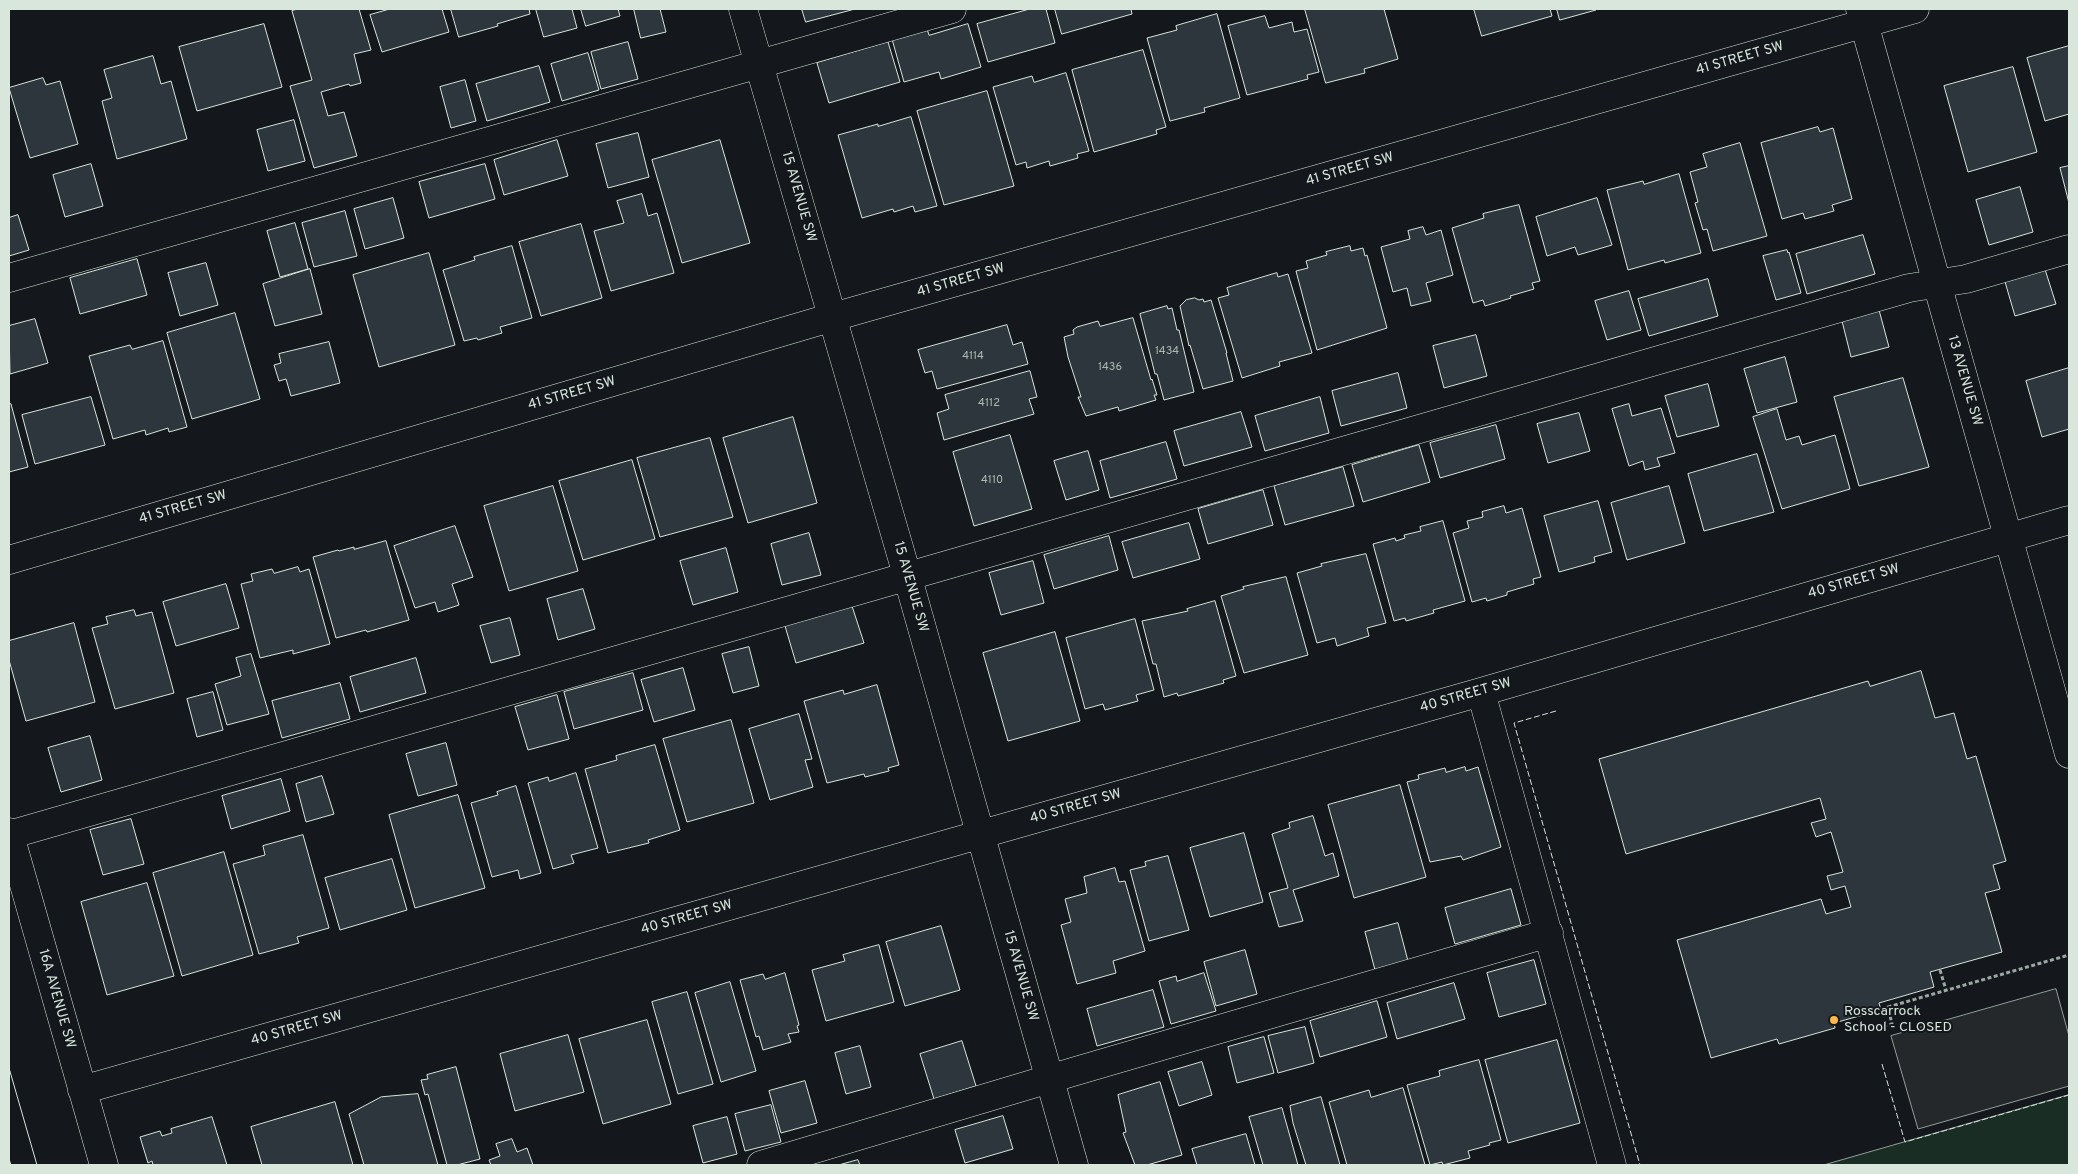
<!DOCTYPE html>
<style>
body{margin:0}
#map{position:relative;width:2078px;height:1174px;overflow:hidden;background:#14181c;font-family:Overpass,sans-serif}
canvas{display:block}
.frame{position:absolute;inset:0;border:10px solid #d8e6dc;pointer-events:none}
</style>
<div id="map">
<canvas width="2078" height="1174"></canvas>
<div class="frame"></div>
</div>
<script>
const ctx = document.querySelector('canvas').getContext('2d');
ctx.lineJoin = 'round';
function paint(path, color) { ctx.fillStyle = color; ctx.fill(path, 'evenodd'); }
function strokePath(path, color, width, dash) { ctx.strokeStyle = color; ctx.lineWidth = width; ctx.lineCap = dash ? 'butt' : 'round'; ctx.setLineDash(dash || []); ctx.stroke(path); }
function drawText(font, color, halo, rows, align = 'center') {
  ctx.font = font + ' Overpass,sans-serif'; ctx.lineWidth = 4; ctx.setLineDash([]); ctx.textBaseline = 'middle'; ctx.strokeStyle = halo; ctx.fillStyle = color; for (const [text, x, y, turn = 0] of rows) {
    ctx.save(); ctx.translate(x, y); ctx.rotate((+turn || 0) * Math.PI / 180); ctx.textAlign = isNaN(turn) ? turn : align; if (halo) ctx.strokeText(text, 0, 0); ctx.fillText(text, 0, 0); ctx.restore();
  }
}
const green = new Path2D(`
 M2069,1095v70h-245z`);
paint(green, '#1a2d24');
strokePath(green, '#939e99', 1);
const parking = new Path2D(`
 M2056,989l13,47v50l-151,43 -27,-93z`);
paint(parking, '#24282b');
strokePath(parking, '#939e99', 1);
const building = new Path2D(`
 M298,9h61l12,41 -17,4 7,29 -11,3 -1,-2 -28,8 7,24 16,-4 13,44 -43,12 -24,-82 22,-6 -20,-69z
 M390,9h52l7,23 -67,20 -12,-37z
 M451,9h78l1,5 -33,10 1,2 -39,11z
 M536,9h36l5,19 -33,9z
 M581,9h37l2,7 -34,10z
 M634,9h26l6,23 -25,6z
 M802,9h53l-49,13z
 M1030,9h16l9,34 -67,19 -11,-38z
 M1055,9h76l1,5 -70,20z
 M1305,9h79l14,50 -34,10 1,4 -39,10z
 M1474,9h76l2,7 -70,20z
 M1557,9h39v1l-36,10z
 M1217,14l23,84 -36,10 1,4 -35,9 -23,-83 30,-8 -1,-4z
 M1265,16l4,12 23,-6 2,10 13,-3 12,43 -12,3 1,4 -61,16 -19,-69z
 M264,24l18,63 -85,24 -18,-64z
 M968,24l13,43 -40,12 -2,-7 -35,10 -12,-43 35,-10 2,6z
 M628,42l10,37 -37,10 -10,-37z
 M888,42l12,40 -71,21 -12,-40z
 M2069,46v68l-24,7 -18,-63z
 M1143,50l23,77 -10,3 1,4 -63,18 -22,-82z
 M588,53l11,37 -37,11 -11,-37z
 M153,56l8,28 10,-3 16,58 -70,20 -15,-58 10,-3 -8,-28z
 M539,66l11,36 -63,19 -11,-37z
 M2013,67l24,85 -69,20 -24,-86z
 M1066,73l23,78 -12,3 1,4 -28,8 -1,-5 -22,7 -1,-6 -10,3 -23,-78 39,-11 2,6z
 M43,78l3,7 14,-4 18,63 -48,14 -21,-70z
 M465,80l11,41 -25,7 -11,-41z
 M987,91l27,95 -70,19 -27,-94z
 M911,117l26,89 -22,6 -2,-6 -19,6 -1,-3 -31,9 -24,-83 40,-11v2z
 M294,120l11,41 -37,10 -11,-41z
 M1818,127l2,5 13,-4 19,71 -20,6 2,6 -29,8 -2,-6 -21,6 -21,-76z
 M638,133l11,44 -41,11 -12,-44z
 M557,140l11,36 -64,19 -10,-35z
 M720,140l30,103 -68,20 -30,-103z
 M1740,143l27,93 -54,15 -6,-22 -4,1 -8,-27 3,-1 -8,-30 17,-5 -4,-13z
 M91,164l12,42 -38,11 -12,-42z
 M485,164l10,35 -66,19 -10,-36z
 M2069,166v37l-9,-35z
 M1679,174l22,79 -36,10 -1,-3 -36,10 -21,-80 36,-9 1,3z
 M2020,187l13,45 -44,13 -13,-45z
 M642,194l6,22 9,-3 17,60 -63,18 -17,-60 30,-8 -7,-22z
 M393,198l11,40 -39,11 -11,-40z
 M1597,198l15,47 -34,10 -3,-8 -28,9 -11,-39z
 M1519,205l21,76 -8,2 2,6 -24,7 1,2 -26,8 -2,-6 -10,3 -21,-75 32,-10 -1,-4z
 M345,211l12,45 -43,11 -12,-44z
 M18,215l11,35 -20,6v-38z
 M295,223l13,46 -28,8 -13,-46z
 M581,224l21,74 -61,18 -22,-74z
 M1423,227l3,8 15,-5 12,45 -27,8 5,18 -20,5 -4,-18 -14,4 -12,-45 29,-8 -2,-8z
 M1863,235l12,39 -68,20 -11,-40z
 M512,246l20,72 -32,9 2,6 -24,7 -1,-2 -13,3 -21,-71 32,-10 -1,-3z
 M1350,246l1,5 12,-3 2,8 2,-1 20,73 -70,22 -21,-79 12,-3 -2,-7 21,-6 -1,-3z
 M1787,250l1,3 1,-1 12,41 -25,7 -13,-44z
 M429,253l26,92 -76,22 -26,-92z
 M137,259l10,36 -67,19 -10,-36z
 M206,263l12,42 -38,11 -12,-43z
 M2043,263l13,41 -41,12 -12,-41z
 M310,269l12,45 -47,12 -12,-42z
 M1277,273l1,4 10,-3 24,79 -33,9 1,4 -38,12 -24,-80 11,-3 -2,-7z
 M1708,279l10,37 -69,20 -11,-37z
 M1629,291l12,39 -34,10 -12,-39z
 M1195,298l4,2 4,-1 1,3 7,-2 16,53h-1l7,28 -30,8 -13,-44 -1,1 -9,-40 6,-6z
 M1167,306l1,3 4,-1 5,22h2l15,62 -30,8 -7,-26h-2l-15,-60z
 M1879,310l10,37 -38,10 -9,-36z
 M235,313l25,86 -68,20 -25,-86z
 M1133,318l18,62 1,-1 5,16h-3l2,5 -37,11 -1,-4 -32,9 -8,-19h3l-13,-40 -4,-20 10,-3 -1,-4 4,-3 21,-6 2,5z
 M35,319l13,44 -38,11 -1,-48z
 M1007,325l6,20 9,-3 6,22 -91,25 -5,-18 -7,2 -7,-23z
 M1476,335l11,41 -43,12 -11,-42z
 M163,341l24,86 -18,5 -1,-4 -22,7 -1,-5 -32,9 -24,-83 41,-11 2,4z
 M329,342l11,41 -49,13 -5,-17 -7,2 -5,-16 7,-2 -2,-9z
 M1785,357l12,45 -40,11 -13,-44z
 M2069,368v61l-27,8 -16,-56z
 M1030,371l7,26 -8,2 5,15 -90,26 -7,-27 12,-4 -4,-14z
 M1398,373l9,35 -66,18 -9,-35z
 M1903,378l26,89 -70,19 -25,-89z
 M1708,384l11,42 -42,11 -12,-41z
 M91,397l14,48 -70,19 -13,-49z
 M1320,397l9,36 -64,18 -10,-35z
 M11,404l17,63 -19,5v-67z
 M1629,404l3,12 29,-8 14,45 -18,5 3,8 -15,4 -2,-9 -14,5 -17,-57z
 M1777,409l9,31 13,-4 3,9 33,-10 15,54 -68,20 -29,-92z
 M1241,412l11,35 -68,19 -10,-35z
 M1579,413l11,38 -42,12 -11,-39z
 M793,417l24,86 -69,20 -25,-85z
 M1496,425l9,34 -65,19 -10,-35z
 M1010,435l22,74 -58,17 -21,-74z
 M710,438l23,79 -73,20 -23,-79z
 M1166,442l11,37 -67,19 -10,-37z
 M1419,445l11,37 -67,20 -11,-37z
 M1088,451l11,39 -33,10 -12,-39z
 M1757,454l17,58 -70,19 -16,-57z
 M632,460l23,79 -72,21 -24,-79z
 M1343,467l11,39 -69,19 -11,-39z
 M553,486l25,85 -69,20 -25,-85z
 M1669,486l16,57 -58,17 -16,-57z
 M1263,490l10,35 -65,19 -10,-35z
 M1598,501l14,51 -18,5 1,5 -36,10 -15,-56z
 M1504,506l2,7 16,-5 19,69 -8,2 1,5 -27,8v3l-20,6 -1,-3 -14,4 -19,-69 16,-5 -2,-7 16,-4 -1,-5z
 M1443,521l22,80 -32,9 1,3 -28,8 -1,-3 -11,3 -21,-77 22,-6 1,3 9,-3 -1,-3 17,-4 -1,-4z
 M1189,523l11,36 -67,19 -11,-36z
 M455,526l18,51 -21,7 7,21 -21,7 -3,-10 -20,6 -21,-62z
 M809,533l12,42 -39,10 -11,-41z
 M1109,536l9,34 -64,19 -10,-34z
 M386,541l23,79 -42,12 -1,-2 -30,8 -23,-81 25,-7 1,1 15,-4v2z
 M726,548l12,44 -45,13 -13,-44z
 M1366,554l20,69 -19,5 2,8 -32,10 -2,-8 -18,5 -20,-70 25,-7 -1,-2z
 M1033,561l11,42 -43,12 -12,-42z
 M298,567l2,5 9,-3 21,75 -37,10v-4l-33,8 -19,-74 12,-3 -2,-7 21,-5 2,4z
 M1286,577l22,78 -64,18 -23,-77 23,-7 -1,-2z
 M226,584l13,44 -63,18 -13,-44z
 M583,589l12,40 -37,11 -11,-41z
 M1215,601l21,75 -13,4 1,3 -46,13 -1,-3 -13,4 -8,-33h-3l-11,-43 46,-10 -1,-2z
 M852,606l12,37 -68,20 -11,-37z
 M134,610l2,6 16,-4 22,81 -59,16 -23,-81 16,-4 -2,-7z
 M510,618l10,37 -29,8 -11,-37z
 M1135,619l19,71 -18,5 2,6 -33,9 -2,-6 -18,5 -19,-71z
 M74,623l21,79 -69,19 -17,-61v-19z
 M1055,632l25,89 -72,20 -25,-88z
 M749,647l10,39 -26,7 -11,-39z
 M251,654l18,60 -42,11 -12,-41 26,-8 -5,-18z
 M416,658l10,35 -66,19 -10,-35z
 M683,668l12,42 -41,12 -13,-42z
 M1921,671l14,47 19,-5 13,46 9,-3 30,105 -13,4 7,24 -15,4 17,59 -72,20 4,15 -55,16 2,7 -47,13 1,5 -56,16 -2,-5 -66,19 -34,-118 144,-41 5,15 25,-7 -6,-21 -14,4 -4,-14 16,-4 -12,-40 -15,5 -5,-14 15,-4 -6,-21 -194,56 -27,-95 269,-78 2,5z
 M633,673l10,37 -69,19 -10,-37z
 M340,683l10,36 -68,19 -10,-37z
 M877,685l22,80 -11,3 1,3 -24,6 -1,-3 -37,9 -23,-82 39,-11 1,4z
 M213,692l10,38 -26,7 -10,-38z
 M557,695l12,44 -41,11 -13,-43z
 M799,714l13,45 -7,1 8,27 -43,13 -21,-71z
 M731,720l23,83 -67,19 -24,-83z
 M90,736l12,44 -41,12 -13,-44z
 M446,743l11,42 -39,11 -12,-42z
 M655,745l25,85 -32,10 1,3 -41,10 -23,-84 32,-9 -1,-4z
 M1465,767l1,4 12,-4 23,80 -38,13 -2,-4 -31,6 -23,-80 12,-3 -1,-4 27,-7 1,4z
 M576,773l22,75 -27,7 3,8 -21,6 -25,-86 20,-6 1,4z
 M322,776l12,38 -28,8 -10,-38z
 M281,779l9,32 -59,18 -9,-33z
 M1400,785l26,92 -72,21 -26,-93z
 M516,786l25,87 -21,6 -2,-9 -26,7 -21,-74 27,-8 -1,-3z
 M458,795l27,93 -70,20 -26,-93z
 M1313,816l12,40 8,-3 6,23 -46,14 10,31 -24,6 -10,-34 19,-5 -16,-54 18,-6 -1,-5z
 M131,819l13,45 -41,11 -13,-45z
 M1244,833l19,69 -53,15 -20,-69z
 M303,835l26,93 -32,9 2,6 -40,11 -26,-90 32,-9 -2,-9z
 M224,852l29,103 -71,21 -29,-103z
 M1168,856l21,74 -40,11 -19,-71 16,-4 -1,-4z
 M392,859l15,51 -67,20 -15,-52z
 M1115,868l4,14 6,-1 20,70 -32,10 3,12 -39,11 -16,-59 10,-3 -6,-23 22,-6 -3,-16z
 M147,883l27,93 -67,19 -26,-93z
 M1511,889l10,36 -66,19 -10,-36z
 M1398,923l10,38 -33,9 -10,-38z
 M941,926l19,64 -55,16 -19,-64z
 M879,945l15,57 -68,19 -14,-51 33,-9 -2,-6z
 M1245,950l12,44 -41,12 -12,-44z
 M1534,960l12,44 -47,13 -12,-44z
 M785,973l14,52 -2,1 2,6 -11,2 3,8 -28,8 -4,-14 -3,1 -16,-57 23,-6 2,5z
 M1204,973l12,38 -45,13 -12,-43 17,-5 1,5z
 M730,982l26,89 -35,11 -26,-89z
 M1454,983l11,36 -68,20 -10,-36z
 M1153,990l11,37 -67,19 -10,-37z
 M687,992l26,92 -35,10 -26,-92z
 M1377,1001l10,36 -67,20 -10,-36z
 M647,1020l24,84 -68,20 -24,-85z
 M1305,1027l9,36 -36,10 -10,-37z
 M568,1035l16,57 -69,19 -15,-57z
 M1264,1037l10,36 -37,10 -9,-36z
 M1557,1040l23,83 -72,20 -23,-83z
 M962,1041l14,45 -42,13 -14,-45z
 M860,1046l11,41 -25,7 -11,-41z
 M1479,1060l22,80 -12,3 1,2 -22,6 2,7 -27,7 -1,-3 -12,3 -23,-80 33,-9 -1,-5z
 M1202,1062l10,33 -33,11 -11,-34z
 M456,1067l24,92 -23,6h-10l-19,-71 -3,1 -4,-15 7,-1 -1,-4z
 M805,1081l12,42 -36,10 -12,-42z
 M1160,1082l22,73 -35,10h-12l-12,-32 3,-1 -8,-37z
 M1403,1088l22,77h-78l-18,-63 40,-12 2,7z
 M418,1094l20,71h-74l-15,-51 32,-17z
 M1321,1097l19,68h-34l-13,-42 -3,-17z
 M335,1102l18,63h-91l-11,-38z
 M771,1105l10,37 -36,9 -10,-37z
 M1282,1108l16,57h-35l-14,-48z
 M1003,1116l10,33 -48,14 -10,-33z
 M212,1117l15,48h-74l-1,-4 -4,2 -8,-26 20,-6 2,5 10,-3 -1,-4z
 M727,1117l10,37 -34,9 -10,-37z
 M1246,1134l9,31h-58l-5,-16z
 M512,1139l5,13 10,-4 6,17h-42l-2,-5 11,-4 -4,-12z
 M858,1160l2,5h-21z`);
paint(building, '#2c363c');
strokePath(building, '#d8e6dc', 1);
const minor = new Path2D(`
 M743,9l164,566 167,590
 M1860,9l209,745
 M9,278l943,-269
 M9,560l824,-243 1082,-308
 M1481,692l131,473
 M9,832l95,333
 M9,835l1900,-547 57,-9 103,-30
 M82,1090l1399,-398 588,-172
 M761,1165l315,-94 473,-138`);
strokePath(minor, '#d8e6dc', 29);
strokePath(new Path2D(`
 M1940,970l6,20
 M1877,1028l15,-4 -4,-17 181,-52`), '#9da8a2', 3, [4, 2.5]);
strokePath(minor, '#14181c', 28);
strokePath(new Path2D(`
 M9,1068l28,97
 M9,1159l2,6`), '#d8e6dc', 1);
strokePath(new Path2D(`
 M1556,711l-42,12 126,442
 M1882,1064l23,78 164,-47`), '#d8e6dc', 1, [6, 2.5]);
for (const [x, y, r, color] of [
 [1834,1020,5,"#ffb74d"]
]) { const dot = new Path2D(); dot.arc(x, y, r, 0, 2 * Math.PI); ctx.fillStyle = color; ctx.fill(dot); strokePath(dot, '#14181c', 2); }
drawText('11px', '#adbab4', null, [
 ["1434",1167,352],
 ["4114",973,357],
 ["1436",1110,368],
 ["4112",989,404],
 ["4110",992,481]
]);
drawText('14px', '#d8e6dc', '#14181c', [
 ["41 STREET SW",1740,59,-16],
 ["41 STREET SW",1350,170,-16],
 ["15 AVENUE SW",798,197,74],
 ["41 STREET SW",961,281,-16],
 ["13 AVENUE SW",1964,381,74],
 ["41 STREET SW",572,394,-16],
 ["41 STREET SW",183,508,-16],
 ["40 STREET SW",1854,582,-16],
 ["15 AVENUE SW",910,587,74],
 ["40 STREET SW",1466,696,-16],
 ["40 STREET SW",1076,807,-16],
 ["40 STREET SW",687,918,-16],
 ["15 AVENUE SW",1020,976,74],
 ["16A AVENUE SW",56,999,74],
 ["40 STREET SW",297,1029,-16]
]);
drawText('14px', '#d8e6dc', '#14181c', [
 ["Rosscarrock",1844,1012],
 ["School - CLOSED",1844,1028]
], 'left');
</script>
